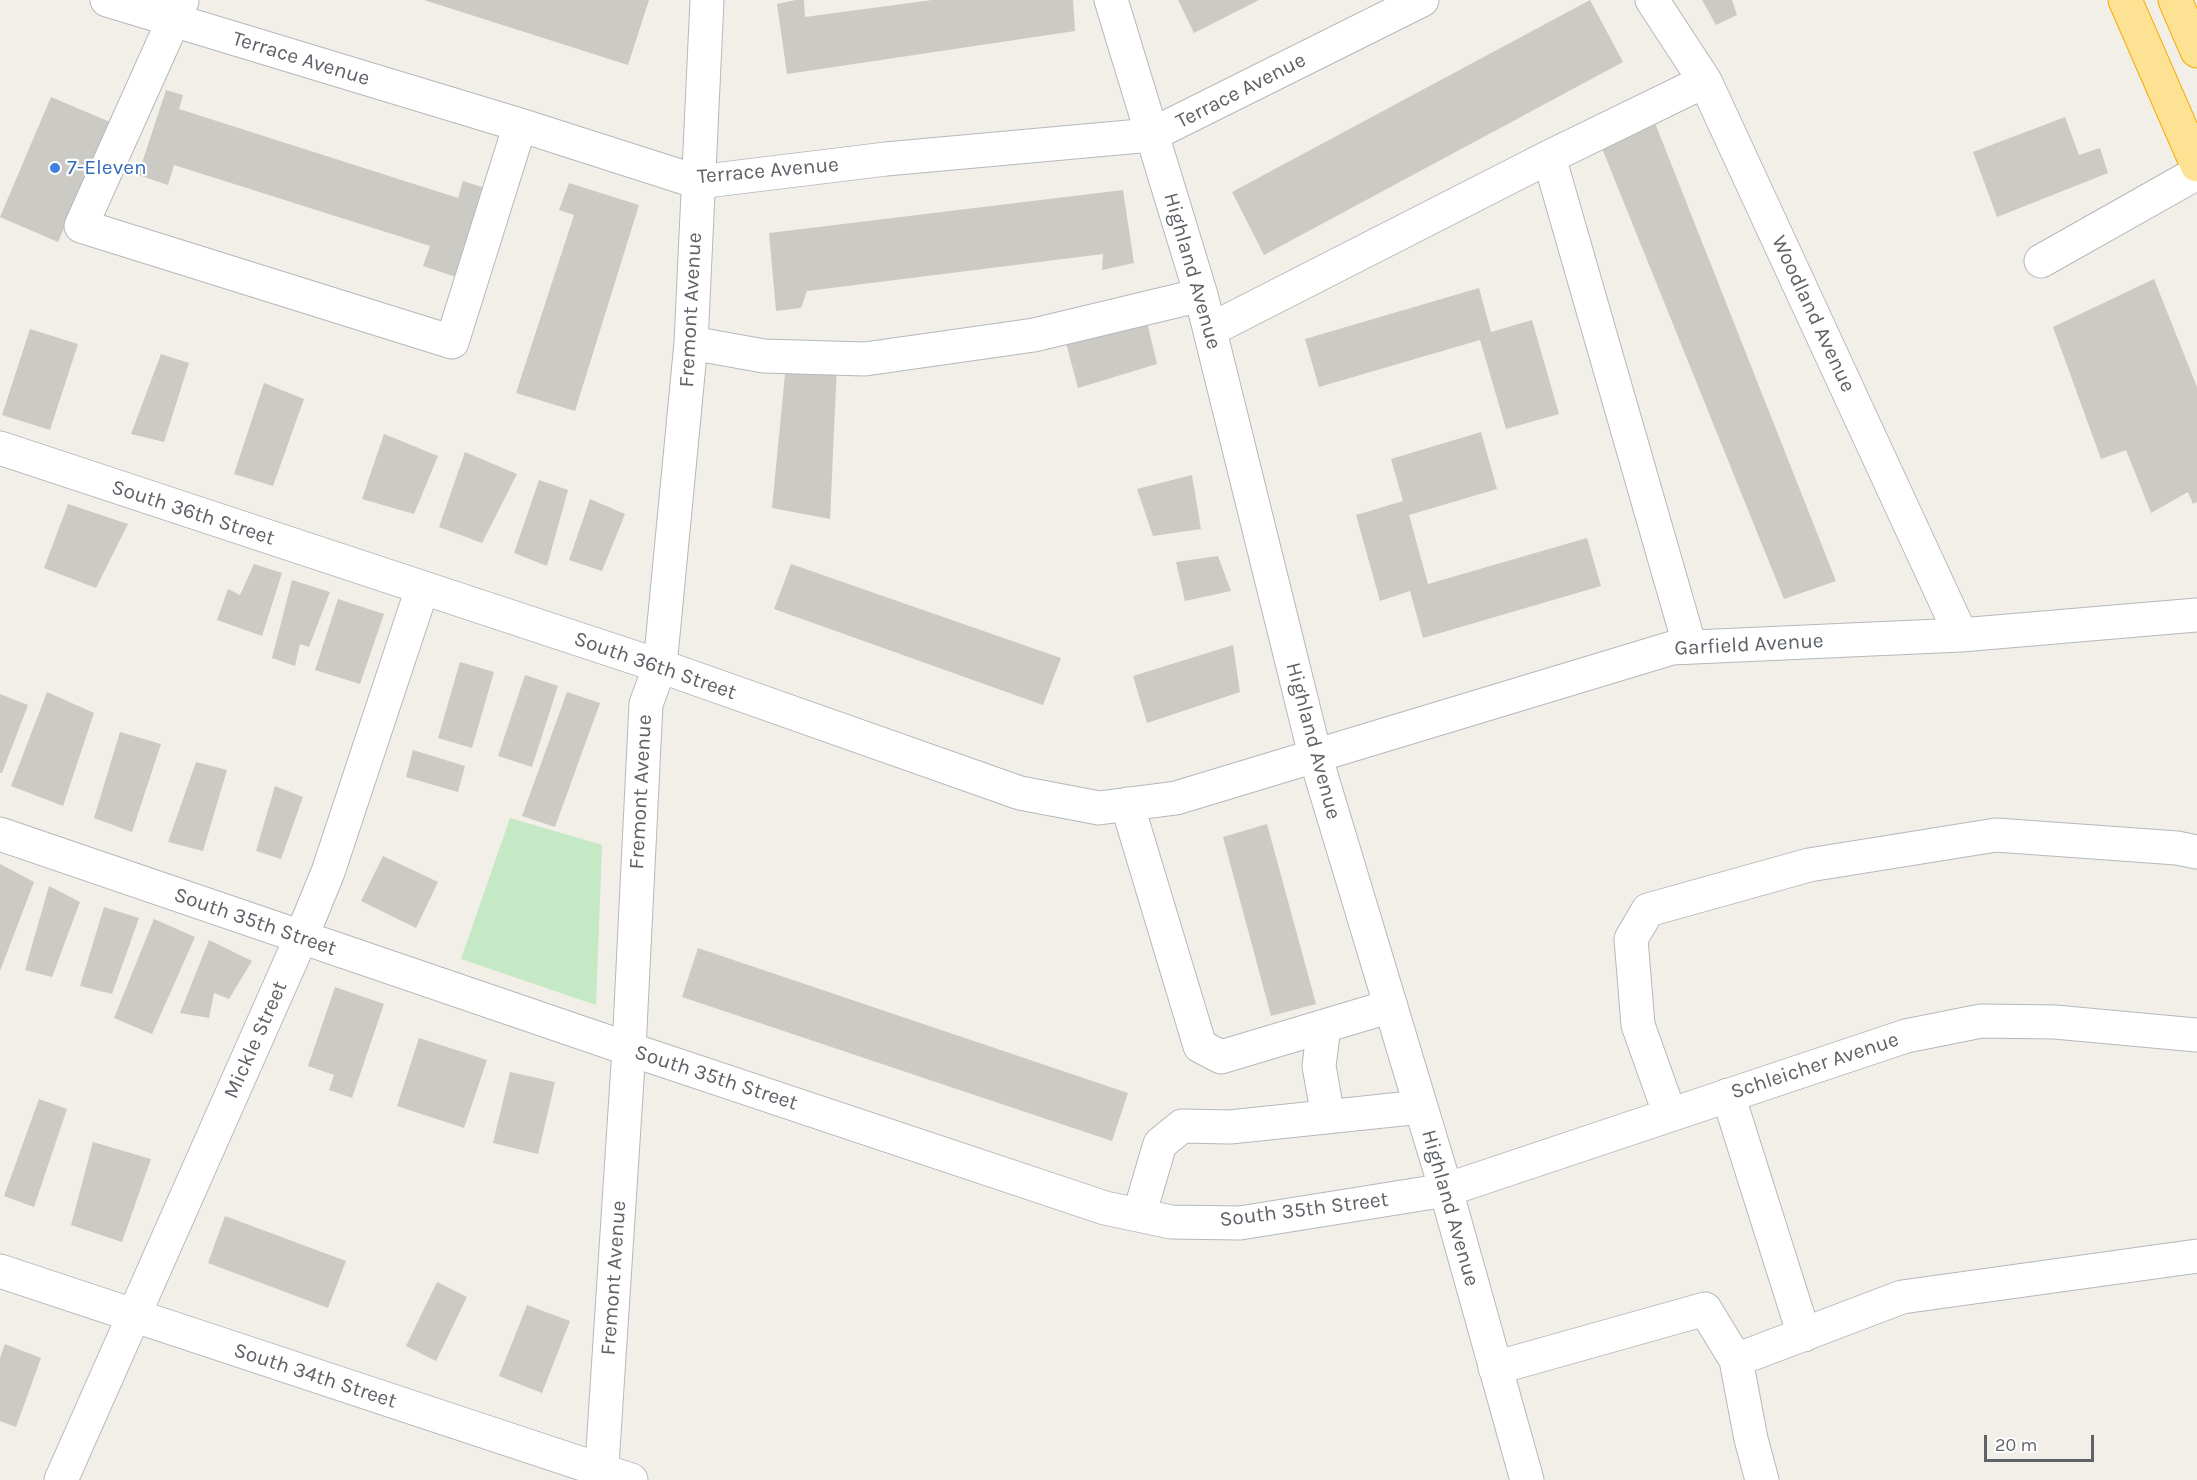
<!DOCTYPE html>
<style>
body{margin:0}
#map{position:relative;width:2197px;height:1480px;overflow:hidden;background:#f1efe8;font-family:Karla,sans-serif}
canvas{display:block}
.scale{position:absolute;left:1984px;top:1435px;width:110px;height:27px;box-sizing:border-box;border:3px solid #5f6368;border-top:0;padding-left:8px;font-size:18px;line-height:21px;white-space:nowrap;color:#5f6368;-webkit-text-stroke:4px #fff;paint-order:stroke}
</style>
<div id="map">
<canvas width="2197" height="1480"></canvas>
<div class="scale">20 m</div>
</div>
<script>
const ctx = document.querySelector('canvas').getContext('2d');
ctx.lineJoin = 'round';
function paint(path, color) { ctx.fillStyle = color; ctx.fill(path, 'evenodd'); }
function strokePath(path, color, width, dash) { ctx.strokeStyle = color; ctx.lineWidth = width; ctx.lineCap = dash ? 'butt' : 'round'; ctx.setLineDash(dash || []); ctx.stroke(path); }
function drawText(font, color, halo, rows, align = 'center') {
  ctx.font = font + ' Karla,sans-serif'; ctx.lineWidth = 4.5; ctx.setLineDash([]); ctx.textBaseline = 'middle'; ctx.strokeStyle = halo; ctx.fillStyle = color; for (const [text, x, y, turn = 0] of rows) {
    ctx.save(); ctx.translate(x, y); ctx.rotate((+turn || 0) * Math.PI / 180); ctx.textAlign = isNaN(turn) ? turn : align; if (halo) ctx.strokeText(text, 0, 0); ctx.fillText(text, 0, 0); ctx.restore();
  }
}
paint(new Path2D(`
 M510,818l92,27 -6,160 -135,-46z`), '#c5e8c5');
paint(new Path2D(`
 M424,0h225l-21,65z
 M796,0h8l1,17 127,-17h141l2,31 -288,43 -10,-70z
 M1178,0h81l-65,33z
 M1590,0l33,62 -359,193 -32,-63z
 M1702,0h30l5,15 -21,10z
 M166,90l17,5 -4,14 279,89 5,-17 22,7 -29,89 -33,-11 7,-20 -256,-81 -6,20 -30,-10z
 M51,97l59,25 -52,120 -58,-25z
 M2065,117l14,38 21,-7 8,25 -111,44 -24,-65z
 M1655,123l181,458 -52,18 -183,-453z
 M569,183l70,22 -64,206 -59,-18 58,-178 -15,-5z
 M1123,190l11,73 -32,7 1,-16 -296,37 -6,17 -25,3 -7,-78z
 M2154,279l43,108v115l-4,2 -5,-12 -37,21 -25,-63 -25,9 -48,-132z
 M1479,288l12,44 41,-12 27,94 -53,15 -26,-89 -161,47 -14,-48z
 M1145,314l12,50 -79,24 -15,-56z
 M30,329l48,15 -28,86 -48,-15z
 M161,354l28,9 -25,79 -33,-8z
 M786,364h51l-7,155 -58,-11z
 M264,383l40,16 -31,87 -39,-12z
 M1481,432l16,57 -88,26 19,69 159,-46 14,48 -178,52 -13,-47 -30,10 -24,-86 47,-14 -12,-42z
 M384,434l54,22 -24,58 -52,-15z
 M465,452l52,22 -35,69 -43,-16z
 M1192,475l9,54 -48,7 -16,-47z
 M539,480l29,10 -21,76 -33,-13z
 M590,499l35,15 -23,57 -33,-11z
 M68,504l60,20 -32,64 -52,-20z
 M1218,556l13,35 -46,10 -9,-39z
 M254,564l28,9 -20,63 -45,-16 11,-31 12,6z
 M791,564l270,94 -18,47 -269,-96z
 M292,580l38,12 -21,55 -9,-3 -5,22 -23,-8z
 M338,599l46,15 -24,70 -45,-14z
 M1233,645l7,47 -93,31 -14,-47z
 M460,662l34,10 -22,76 -34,-10z
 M525,675l33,11 -26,81 -34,-11z
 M47,692l47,21 -31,93 -52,-20z
 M567,692l33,11 -45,124 -33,-11z
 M0,694l28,11 -26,68h-2z
 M120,732l41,12 -29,88 -38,-14z
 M413,750l52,16 -7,26 -52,-15z
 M196,762l31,8 -24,81 -35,-9z
 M275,786l28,11 -22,62 -25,-8z
 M1267,824l49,180 -45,12 -48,-179z
 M383,856l55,26 -22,46 -55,-27z
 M0,864l34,18 -34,89z
 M49,886l31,16 -28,75 -27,-7z
 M104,907l35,11 -27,76 -32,-8z
 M154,919l41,18 -43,97 -38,-16z
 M209,940l43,21 -23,38 -15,-6 -5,25 -29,-5z
 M698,948l430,145 -16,48 -430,-144z
 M335,987l49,17 -32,94 -23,-8 5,-15 -26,-9z
 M419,1038l68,22 -23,68 -67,-22z
 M510,1072l45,10 -17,72 -45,-11z
 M39,1099l28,10 -33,98 -30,-11z
 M93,1142l58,17 -29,83 -51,-17z
 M225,1216l121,45 -18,47 -120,-45z
 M437,1282l30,15 -31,64 -30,-15z
 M527,1305l43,16 -28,72 -43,-17z
 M5,1344l36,14 -25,69 -16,-6v-63z`), '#cccac5');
const minor = new Path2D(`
 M107,0l413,125 178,57 188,-23 265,-24 271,-135
 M1111,0l90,295 114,460 131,435 81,290
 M1652,0l53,81 256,554
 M182,1l-101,225 371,116 68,-217
 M1549,157l141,490
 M2041,261l156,-88
 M1210,330l339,-173 156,-76
 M691,343l73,13 101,3 169,-24 167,-40
 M0,448l660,218 360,127 79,15 77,-10 496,-150 289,-13 236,-20
 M1127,804l73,242 21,11 170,-51
 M0,834l629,215 476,159 66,14 69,1 206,-33 460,-154 75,-15 74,1 142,13
 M1324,1026l-5,40 9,51
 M1728,1095l76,240
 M1670,1115l-32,-90 -7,-86 17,-29 161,-45 187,-30 181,13 20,4
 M1139,1215l21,-71 22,-18 48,1 191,-20
 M0,1271l631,209
 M1495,1368l210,-59 31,51
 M61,1480l240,-542 27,-66 94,-283
 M601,1480l28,-431 17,-345 14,-38 31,-323 16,-343
 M1762,1480l-11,-41 -15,-79 166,-63 295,-41`);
const highway = new Path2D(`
 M2125,0l72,165
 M2175,0l22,51`);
strokePath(minor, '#b5b8bc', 35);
strokePath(highway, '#f9ab00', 35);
strokePath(minor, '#fff', 33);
strokePath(highway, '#fde293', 33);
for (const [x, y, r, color] of [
 [55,168,6,"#3f7fe0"]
]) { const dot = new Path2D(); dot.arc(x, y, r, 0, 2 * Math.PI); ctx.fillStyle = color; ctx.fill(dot); strokePath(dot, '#fff', 2); }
drawText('21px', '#5f6368', '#fff', [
 ["Terrace Avenue",301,59,17],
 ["Terrace Avenue",1241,91,-27],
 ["Terrace Avenue",768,171,-5],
 ["Highland Avenue",1192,271,74],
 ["Fremont Avenue",691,310,-87],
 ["Woodland Avenue",1813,314,65],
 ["South 36th Street",193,513,18],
 ["Garfield Avenue",1749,645,-3],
 ["South 36th Street",655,666,19],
 ["Highland Avenue",1313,741,75],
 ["Fremont Avenue",641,792,-87],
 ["South 35th Street",255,922,19],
 ["Mickle Street",256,1040,-66],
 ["Schleicher Avenue",1815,1066,-18],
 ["South 35th Street",716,1078,18],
 ["Highland Avenue",1450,1208,74],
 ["South 35th Street",1304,1210,-7],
 ["Fremont Avenue",614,1278,-86],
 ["South 34th Street",315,1376,18]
]);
drawText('21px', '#366cbe', '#fff', [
 ["7-Eleven",67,168]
], 'left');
</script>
